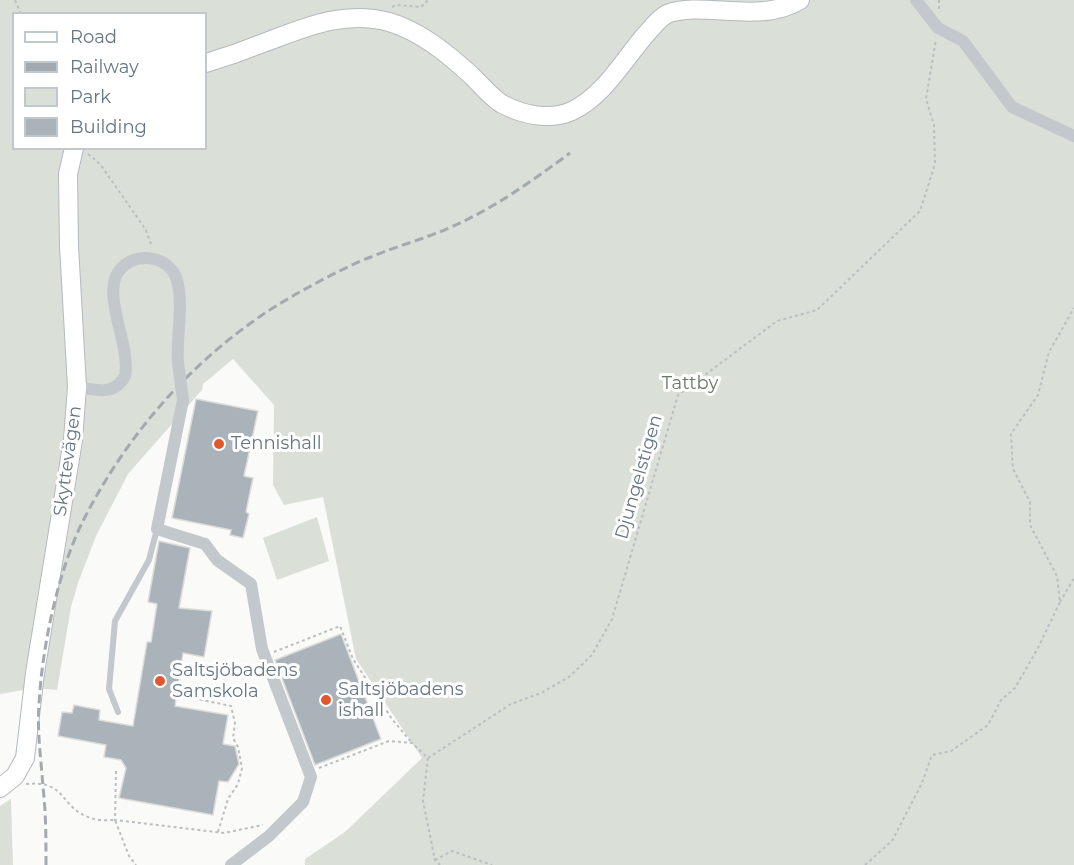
<!DOCTYPE html>
<meta charset="utf-8">
<style>
body{margin:0}
#map{position:relative;width:1074px;height:865px;overflow:hidden;background:#fafaf8;font-family:Montserrat,sans-serif}
canvas{display:block}
.legend{position:absolute;left:12px;top:12px;width:195px;height:138px;box-sizing:border-box;background:#fff;border:2px solid #c1c8cd;margin:0;padding:8px 10px;list-style:none;font-size:18px;color:#657683}
.legend li{display:flex;align-items:center;gap:12px;height:30px}
.legend b{width:30px;border:2px solid #c1c8cd}
</style>
<div id="map">
<canvas width="1074" height="865"></canvas>
<ul class="legend">
<li><b style="height:8px;background:#fff"></b>Road</li>
<li><b style="height:8px;background:#a2aab0"></b>Railway</li>
<li><b style="height:16px;background:#dadfd7"></b>Park</li>
<li><b style="height:16px;background:#aab3b9"></b>Building</li>
</ul>
</div>
<script>
const ctx = document.querySelector('canvas').getContext('2d');
ctx.lineJoin = 'round';
function paint(path, color) { ctx.fillStyle = color; ctx.fill(path, 'evenodd'); }
function strokePath(path, color, width, dash) { ctx.strokeStyle = color; ctx.lineWidth = width; ctx.lineCap = dash ? 'butt' : 'round'; ctx.setLineDash(dash || []); ctx.stroke(path); }
function drawText(font, color, halo, rows, align = 'center') {
  ctx.font = font + ' Montserrat,sans-serif'; ctx.lineWidth = 6; ctx.setLineDash([]); ctx.textBaseline = 'middle'; ctx.strokeStyle = halo; ctx.fillStyle = color; for (const [text, x, y, turn = 0] of rows) {
    ctx.save(); ctx.translate(x, y); ctx.rotate((+turn || 0) * Math.PI / 180); ctx.textAlign = isNaN(turn) ? turn : align; if (halo) ctx.strokeText(text, 0, 0); ctx.fillText(text, 0, 0); ctx.restore();
  }
}
paint(new Path2D(`
 M0,0h1074v865h-769v-6l40,-27 77,-74 -66,-99 -33,-162 -39,8 -11,-20 1,-80 -41,-46 -30,25 -1,6 -74,84 -32,62 -18,47 -7,24 -14,83 -22,-2 -35,6zM14,14h192v134h-192z
 M317,517l12,44 -52,19 -14,-42z
 M11,799l2,66h-13v-59z`), '#dadfd7');
const building = new Path2D(`
 M196,399l62,12 -14,65 9,2 -7,34 3,2 -6,24 -13,-3 1,-5 -59,-12z
 M159,541l31,7 -11,60 33,3 -8,46 -21,-4 -8,53 53,9 -5,29 12,2 4,18 -11,18 -9,-1 -6,34 -94,-17 7,-30 -5,-8 -17,-3 2,-12 -48,-9 4,-24 10,1 2,-8 26,5 -1,10 34,6 14,-84h4l6,-38 -9,-2z
 M341,634l40,105 -66,26 -40,-105z`);
paint(building, '#aab3b9');
strokePath(building, '#dcdcda', 1.5);
const secondary = new Path2D(`
 M206,63c20,-6 40,-13 60,-21 40,-15 78,-32 123,-20 31,9 59,32 83,54 9,9 19,21 30,28 21,11 47,17 70,7 33,-16 52,-52 75,-78 6,-6 12,-15 20,-19 35,-14 93,11 133,-14
 M0,788l15,-12 10,-18 10,-85 38,-233 4,-53 -8,-141 -1,-72 6,-26`);
strokePath(secondary, '#b3babf', 20);
strokePath(new Path2D(`
 M15,0l6,14
 M392,7l4,-2 25,2 7,-7
 M939,9v-9
 M88,154l12,10 46,66 6,17
 M1060,602l14,-24
 M274,652l66,-26 13,33 39,60 20,24
 M188,697l43,9 4,17 -2,15 5,9 4,21 -4,16 -10,15 -10,33
 M428,758l-5,43 12,59 5,5
 M319,768l70,-27 23,2 16,15 83,-54 30,-11 28,-16 23,-22 20,-36 66,-224 99,-74 40,-11 103,-99 15,-47 -1,-39 -8,-26 10,-60
 M116,771l-1,49 109,13 39,-8
 M26,784c42,-4 33,24 65,34 7,3 17,2 24,2l14,36 7,9
 M435,860l17,-9 40,14
 M865,865l27,-24 30,-58 10,-28 19,-4 37,-26 13,-25 14,-12 23,-40 22,-46 -3,-26 -27,-51v-23l-17,-33 -2,-35 27,-39 11,-43 25,-44`), '#bbbfc2', 2, [3, 3]);
strokePath(new Path2D(`
 M118,712l-9,-23 6,-68 34,-61 8,-31`), '#c3c8cc', 6);
strokePath(new Path2D(`
 M916,0l22,28 25,13 49,66 62,29
 M77,387c18,3 38,9 48,-11 6,-28 -20,-74 -9,-100 12,-26 53,-23 61,4 7,26 -1,56 1,83
 M183,400l-26,129 48,15 12,16 34,24 11,65 49,128 -8,25 -34,34 -38,29`), '#c3c8cc', 12);
strokePath(secondary, '#fff', 18);
strokePath(new Path2D(`
 M46,865c0,-26 0,-52 -3,-78 -2,-28 -6,-55 -4,-83 3,-57 19,-134 45,-185 50,-98 128,-181 225,-232 20,-11 41,-22 62,-30 26,-11 53,-18 78,-29 44,-19 83,-47 121,-75`), '#a2aab0', 3, [9, 4.5]);
strokePath(new Path2D(`
 M178,363l5,37`), '#c3c8cc', 12);
for (const [x, y, r, color] of [
 [219,444,6,"#e4572e"],
 [160,681,6,"#e4572e"],
 [326,700,6,"#e4572e"]
]) { const dot = new Path2D(); dot.arc(x, y, r, 0, 2 * Math.PI); ctx.fillStyle = color; ctx.fill(dot); strokePath(dot, '#fff', 2); }
drawText('18px', '#687a64', '#fff', [
 ["Tattby",690,384]
]);
drawText('18px', '#657683', '#fff', [
 ["Tennishall",231,444],
 ["Saltsjöbadens",172,671],
 ["Samskola",172,692],
 ["Saltsjöbadens",338,690],
 ["ishall",338,711]
], 'left');
drawText('18px', '#657683', '#fff', [
 ["Skyttevägen",68,461,-82],
 ["Djungelstigen",639,477,-74]
]);
</script>
